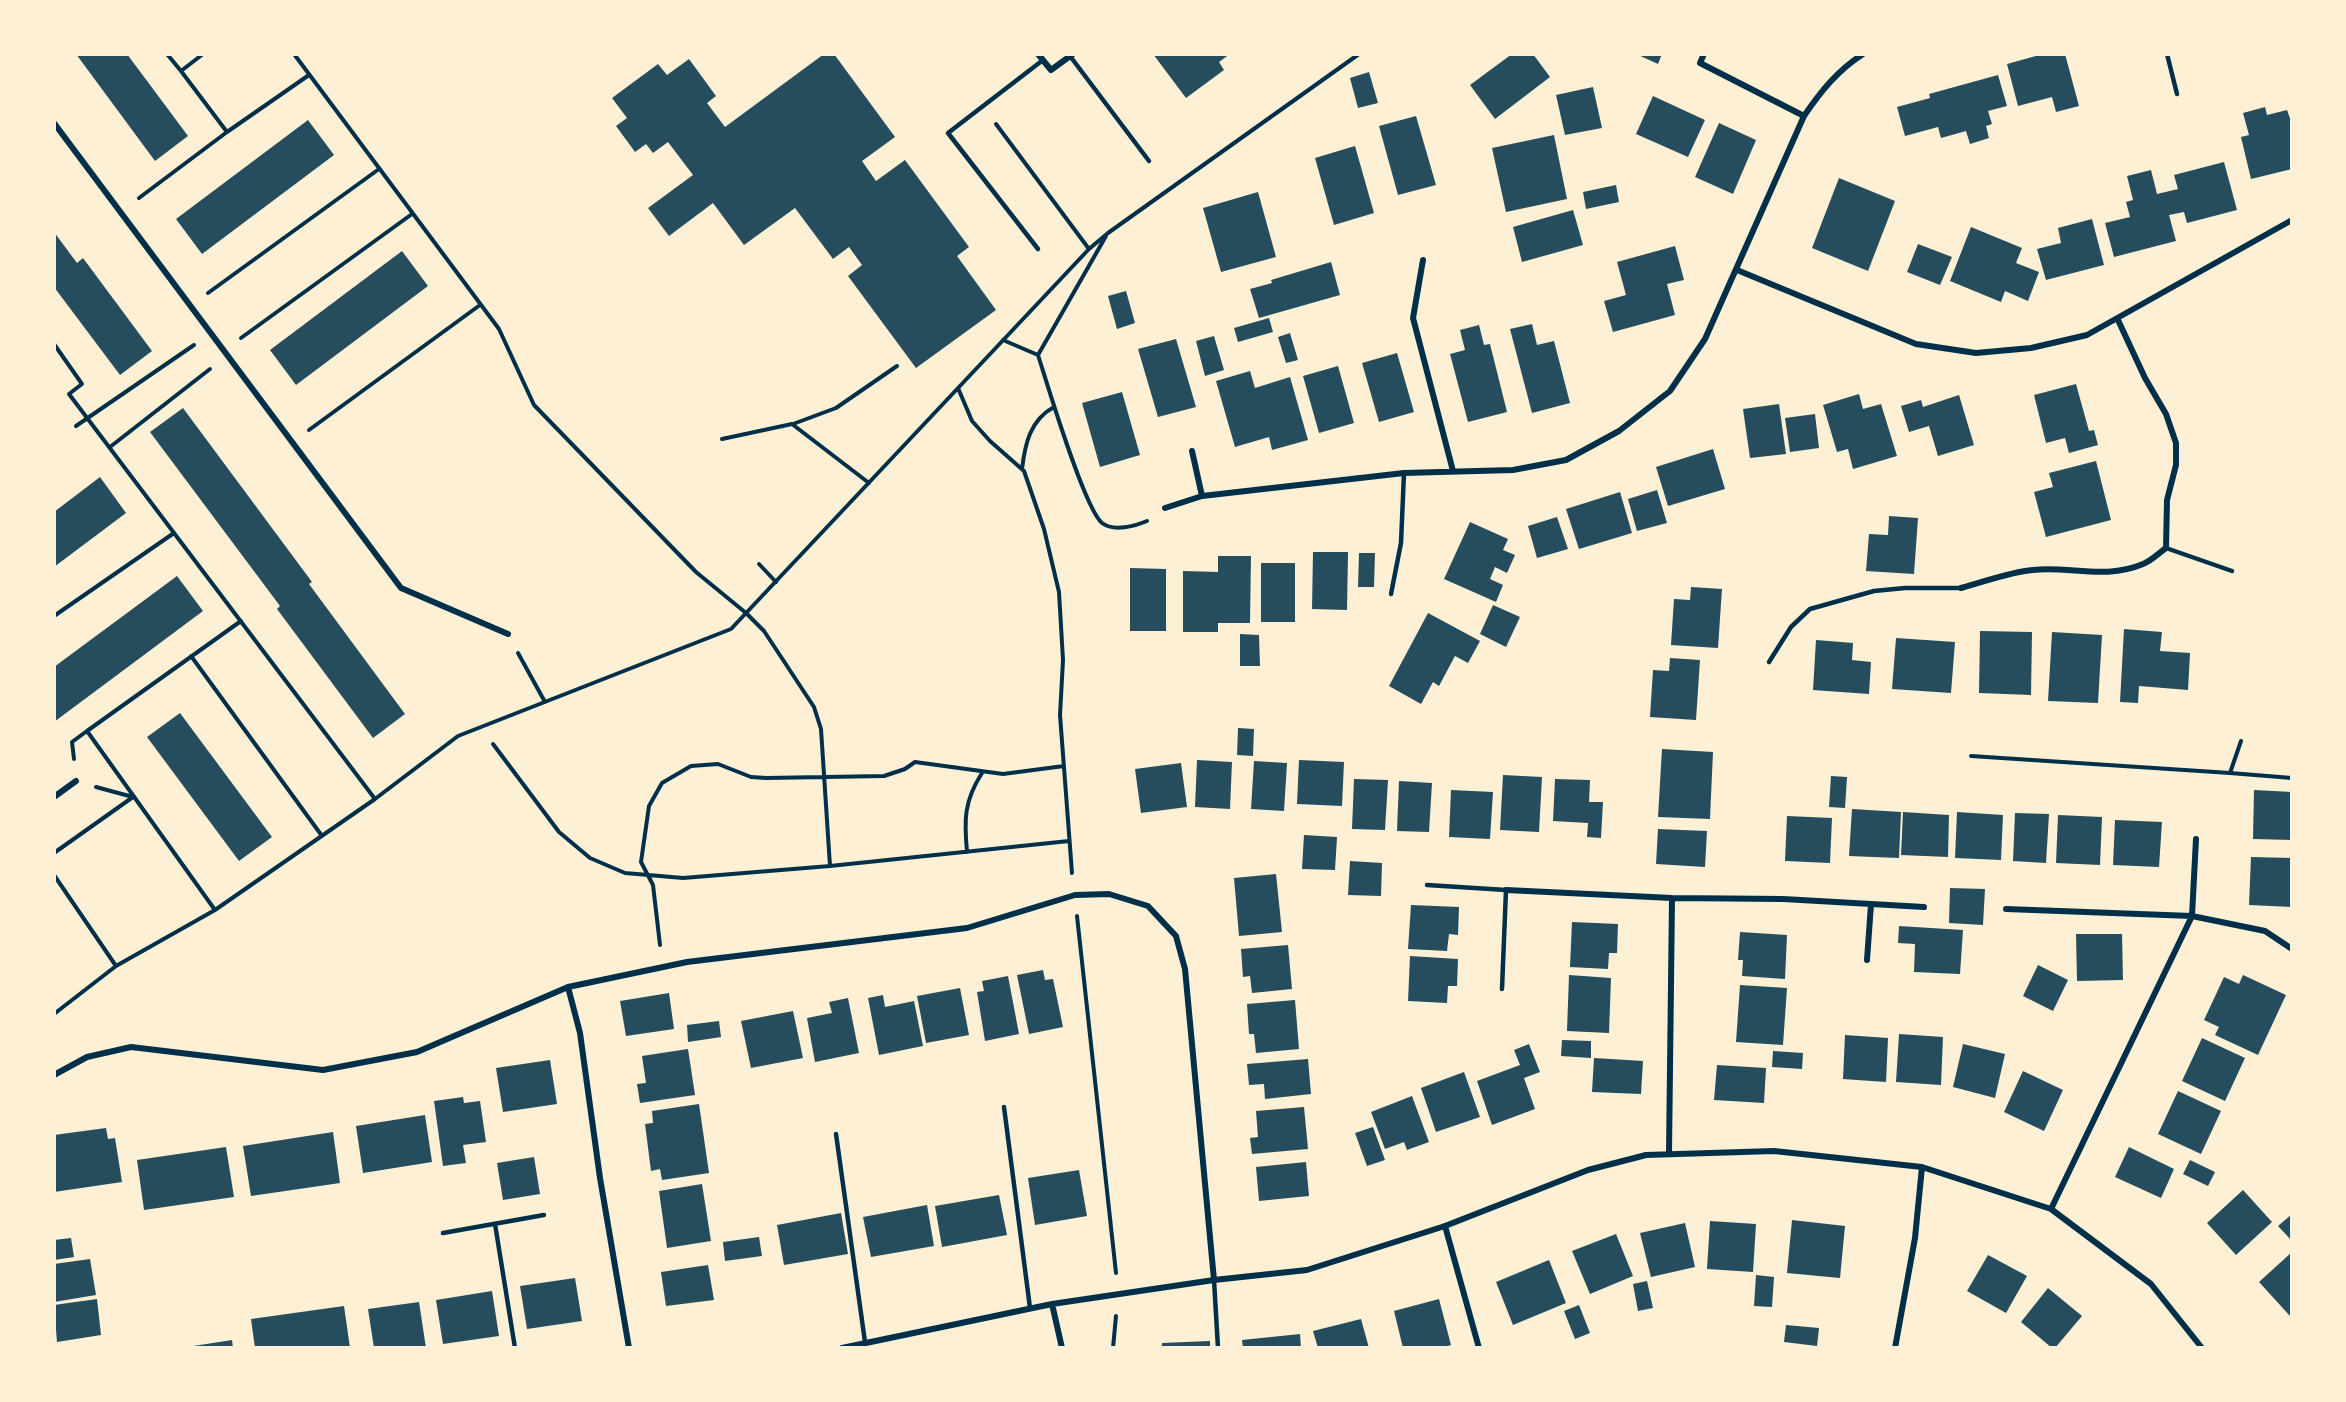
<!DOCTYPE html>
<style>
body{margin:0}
#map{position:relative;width:2346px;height:1402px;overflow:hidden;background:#fdf0d5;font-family:Bitter,serif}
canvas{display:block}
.frame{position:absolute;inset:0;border:56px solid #fdf0d5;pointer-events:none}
</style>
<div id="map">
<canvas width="2346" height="1402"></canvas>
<div class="frame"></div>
</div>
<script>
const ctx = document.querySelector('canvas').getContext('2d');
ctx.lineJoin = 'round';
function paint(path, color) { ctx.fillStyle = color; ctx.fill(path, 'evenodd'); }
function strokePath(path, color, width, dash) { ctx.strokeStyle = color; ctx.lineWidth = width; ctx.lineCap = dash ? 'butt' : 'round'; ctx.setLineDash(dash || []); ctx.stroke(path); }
paint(new Path2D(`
 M76,54h51l61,82 -33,25z
 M824,54h10l61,83 -33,24 14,20 29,-21 64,87 -12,9 39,54 -80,58 -68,-92 14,-11 -13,-18 -16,12 -38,-51 -51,37 -31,-42 -44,33 -21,-28 45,-33 -25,-33 -15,11 -7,-9 -11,8 -19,-26 11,-8 -15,-20 46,-34 9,11 22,-16 27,37 -9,7 18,24z
 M1153,54h77l-11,8 5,8 -38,28z
 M1512,54h21l17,23 -55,42 -25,-34z
 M1636,54h26l-4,10z
 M2043,54h22l14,52 -23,6 -4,-15 -34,9 -11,-42z
 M1369,72l9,31 -20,5 -8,-30z
 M1998,75l9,31 -19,5 4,13 -6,2 3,12 -19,6 -4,-13 -25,7 -3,-11 -33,9 -8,-29 33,-9 -1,-4z
 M1593,87l9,41 -37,7 -9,-40z
 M1653,96l52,24 -17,37 -52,-23z
 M2265,107l2,8 20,-5 5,14v45l-41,10 -10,-42 8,-2 -6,-22z
 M1416,116l20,69 -38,10 -19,-69z
 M308,120l26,35 -132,99 -26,-35z
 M1719,123l37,17 -23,54 -38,-17z
 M1554,135l13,64 -61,13 -14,-64z
 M1355,146l19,67 -40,12 -19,-67z
 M2224,162l13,48 -50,13 -3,-11 -15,3 7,26 -62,16 -9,-34 25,-6 -4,-15 7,-2 -6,-24 24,-6 6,24 21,-5 -4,-14z
 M1839,178l56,23 -27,70 -56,-23z
 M1616,185l3,17 -33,7 -3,-17z
 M1258,192l18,65 -55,15 -18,-64z
 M1573,210l10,35 -61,17 -9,-35z
 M2092,219l12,46 -58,15 -9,-31 24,-6 -3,-15z
 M1971,227l51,21 -6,15 23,9 -11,29 -23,-10 -4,11 -51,-21z
 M54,232l23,31 6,-5 69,93 -32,24 -66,-88z
 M1918,244l34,13 -12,28 -33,-13z
 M1675,246l9,34 -17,4 8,31 -62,17 -9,-31 22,-6 -9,-33z
 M402,251l26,35 -132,99 -26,-35z
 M1331,262l9,33 -81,23 -9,-29 22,-6 -1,-3z
 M1126,291l9,32 -18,6 -9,-33z
 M1269,318l4,14 -35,10 -4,-14z
 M1532,324l5,21 17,-4 16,62 -38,10 -22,-84z
 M1479,325l5,20 6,-1 17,68 -39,10 -18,-68 15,-4 -5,-20z
 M1290,333l8,27 -12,3 -8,-26z
 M1214,336l10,34 -19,6 -9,-35z
 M1176,339l20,68 -38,10 -20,-68z
 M1397,353l17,59 -35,10 -17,-59z
 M1338,366l16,57 -35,10 -16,-57z
 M1250,371l5,17 35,-11 18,63 -36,10 -3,-13 -34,10 -19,-66z
 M2076,384l13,47 5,-1 4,15 -29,8 -4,-15 -19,5 -12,-48z
 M1122,392l18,63 -40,12 -18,-64z
 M1859,394l4,15 18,-5 16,52 -44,13 -5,-20 -11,3 -14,-47z
 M1959,395l15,50 -36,11 -9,-30 -20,6 -8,-26 20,-6 2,7z
 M1779,404l7,50 -36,4 -7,-49z
 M183,408l129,174 -3,2 96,130 -32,24 -96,-129 3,-3 -130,-174z
 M1815,414l4,34 -29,4 -5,-34z
 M1713,449l12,40 -57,17 -12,-39z
 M2096,461l15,59 -65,17 -12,-45 19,-5 -4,-14z
 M100,477l26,36 -72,54v-55z
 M1657,490l10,33 -30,8 -9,-32z
 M1620,492l12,41 -53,16 -13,-40z
 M1889,516l29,2 -4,56 -48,-3 3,-37 19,1z
 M1557,517l11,32 -31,9 -9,-32z
 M1470,522l38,17 -5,11 12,5 -8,18 -12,-6 -5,12 13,6 -7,17 -52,-23z
 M1313,552h35l-1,58 -35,-1z
 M1359,553h16l-1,34h-16z
 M1218,556h33l-1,67h-32v9h-35v-61l35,1z
 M1261,563h34v59h-34z
 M1130,568l36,1v62h-36z
 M177,576l26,35 -149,111v-55z
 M1691,587l31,2 -4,59 -47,-3 3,-46 16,1z
 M1493,605l27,12 -14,30 -26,-13z
 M1428,613l52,28 -12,22 -13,-7 -16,30 -6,-4 -12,22 -32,-18z
 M2124,629l38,3 -2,19 30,2 -2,37 -49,-4 -1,17 -18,-1z
 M1980,631l52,1 -1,63 -52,-2z
 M2052,632l50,3 -4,68 -50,-2z
 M1240,634l19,1 1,31h-20z
 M1896,638l59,4 -4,51 -59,-4z
 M1816,640l37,3 -1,17 19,2 -2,32 -56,-4z
 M1670,658l30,2 -4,60 -46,-3 3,-47 16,1z
 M180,713l92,124 -33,24 -92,-124z
 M1238,728l16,1 -1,27 -16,-1z
 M1662,749l51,3 -3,67 -52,-2z
 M1197,760l35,2 -2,47 -35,-2z
 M1299,760l45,2 -2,44 -45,-2z
 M1254,761l33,2 -3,48 -33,-2z
 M1181,763l6,44 -46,6 -6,-44z
 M1503,775l39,2 -3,55 -39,-2z
 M1831,776l16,1 -2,31 -16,-1z
 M1354,779l34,1 -3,50 -33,-1z
 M1555,779l35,1 -1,22h14l-2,36 -14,-1 1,-14 -35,-2z
 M1399,781l33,2 -3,49 -32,-1z
 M1451,790l42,2 -3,47 -41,-2z
 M2254,790l38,2v48l-39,-1z
 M1852,809l49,3 -2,46 -50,-2z
 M1903,812l46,3 -1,42 -47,-2z
 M1957,812l46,3 -2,45 -46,-2z
 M2015,813l34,1 -3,49 -33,-2z
 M2058,815l44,2 -2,48 -44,-2z
 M1787,816l45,2 -2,45 -45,-2z
 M2115,820l47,2 -3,45 -46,-2z
 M1658,829l49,2 -2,36 -49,-3z
 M1304,835l33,2 -2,33 -33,-1z
 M2251,857l41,1v49l-43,-2z
 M1350,861l32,2 -1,33 -33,-1z
 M1276,874l6,58 -43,4 -5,-58z
 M1950,888l35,1 -2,36 -34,-2z
 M1411,905l48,2 -1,28 -9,-1 -2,17 -39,-2z
 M1572,922l46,2 -1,29h-8l-1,16 -38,-2z
 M1899,926l64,4 -3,44 -46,-2 1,-28 -17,-1z
 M1740,932l47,3 -2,44 -43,-3 1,-16h-5z
 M2076,934h46l1,46 -46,1z
 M1288,945l4,44 -40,4 -2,-17 -7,1 -2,-28z
 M1410,956l48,3 -1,27h-9l-1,17 -39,-2z
 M2038,965l30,15 -15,31 -30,-15z
 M1043,970l2,10 8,-1 10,48 -34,7 -12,-59z
 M1569,975l42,3 -2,55 -42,-2z
 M2243,975l43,20 -28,60 -43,-20 4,-8 -15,-7 20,-43 15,7z
 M1008,976l11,58 -34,7 -8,-49 7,-1 -2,-10z
 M1740,985l47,3 -4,57 -47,-3z
 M960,988l9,47 -43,8 -9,-47z
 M669,993l5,36 -48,7 -6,-35z
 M883,995l2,12 29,-6 9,45 -44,9 -11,-57z
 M848,998l11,55 -44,9 -8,-44 25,-5 -3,-11z
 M1295,1000l4,49 -43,4 -2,-19h-5l-2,-30z
 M793,1011l10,47 -52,10 -10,-47z
 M719,1021l2,16 -33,5 -1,-17z
 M1899,1034l44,3 -2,48 -45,-3z
 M1845,1035l43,3 -2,44 -43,-3z
 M2202,1038l43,20 -20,43 -43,-20z
 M1562,1040l29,1v17l-30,-2z
 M1529,1044l11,28 -16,6 11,31 -43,16 -15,-44 43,-16 -6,-15z
 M1963,1044l42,10 -10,44 -42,-11z
 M688,1049l7,46 -55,8 -3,-19 9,-1 -4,-27z
 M1773,1051l30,2 -1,16 -30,-2z
 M1594,1058l49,3 -2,33 -49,-2z
 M1308,1059l3,35 -46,5 -1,-15 -15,1 -2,-21z
 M550,1060l7,44 -54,8 -7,-44z
 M1717,1065l49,3 -2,35 -50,-3z
 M2023,1071l40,19 -19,41 -40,-19z
 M1464,1072l16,45 -44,15 -15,-44z
 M2178,1091l43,20 -20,43 -43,-20z
 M1412,1096l17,46 -22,8 -3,-8 -19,7 -14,-37z
 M463,1097l1,6 16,-2 6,41 -23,3 3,18 -23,3 -9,-65z
 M699,1104l10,69 -47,7 -2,-11 -9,2 -6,-47 8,-1 -1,-12z
 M1304,1107l4,42 -56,5 -2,-16 8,-1 -2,-26z
 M425,1115l7,47 -69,11 -7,-47z
 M1373,1127l12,33 -18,6 -12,-33z
 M106,1128l2,11 7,-1 7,44 -68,10v-57z
 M333,1132l7,51 -89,13 -8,-50z
 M226,1147l8,50 -90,13 -7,-50z
 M2129,1147l45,22 -13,29 -46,-21z
 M534,1157l6,37 -37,6 -6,-37z
 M2190,1160l25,12 -7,14 -25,-12z
 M1306,1162l3,34 -50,5 -3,-34z
 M1079,1170l8,46 -52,9 -7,-47z
 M702,1184l9,57 -44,7 -8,-57z
 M2243,1190l29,32 -36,33 -29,-32z
 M999,1195l8,40 -65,12 -7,-41z
 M927,1205l7,41 -63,11 -8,-40z
 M841,1213l7,41 -64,11 -7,-40z
 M2292,1214v27l-14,-15z
 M1792,1220l53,6 -5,52 -53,-5z
 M1710,1221l46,3 -3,48 -46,-3z
 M1685,1223l10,44 -44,10 -11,-44z
 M1616,1234l17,42 -43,18 -18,-43z
 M759,1237l3,19 -37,5 -2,-19z
 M71,1238l3,19 -20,3v-20z
 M2292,1252v62l-2,2 -31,-34z
 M1988,1255l39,21 -21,37 -39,-22z
 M90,1259l6,36 -42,7v-38z
 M1549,1260l17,43 -53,22 -17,-43z
 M708,1265l6,35 -48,6 -5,-34z
 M1756,1275l18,2 -2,30 -18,-1z
 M575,1278l7,43 -55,8 -7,-43z
 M1647,1281l6,27 -15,3 -5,-27z
 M2048,1288l34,28 -27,32h-3l-31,-26z
 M492,1291l7,45 -56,8 -7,-44z
 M97,1299l4,36 -44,7 -3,-37z
 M1439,1299l12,46 -11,3h-37l-9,-37z
 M419,1302l7,46h-52l-6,-39z
 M1579,1305l11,28 -15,6 -11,-28z
 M344,1306l6,42h-95l-4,-29z
 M1361,1319l8,29h-51l-5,-17z
 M1786,1325l33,3 -2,18 -33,-4z
 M1300,1334l1,14h-58l-1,-8z
 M232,1340l1,8h-46v-1z
 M1210,1341v7h-48v-5z`), '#264d5e');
strokePath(new Path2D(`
 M167,54l14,17 22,-17
 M294,54l205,275 35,76 162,167 50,41 18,18 50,76 7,22 9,137
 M181,71l46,61 82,-57
 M996,124l93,125
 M139,198l88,-66
 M208,293l171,-124
 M241,338l171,-124
 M1003,340l35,15c9,28 46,153 64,168 12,9 33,3 45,-2
 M54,344l28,40 -13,10 306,405
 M1038,355l68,-119
 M958,388l14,33 18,20 34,30 20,58 15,63 4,68 -3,55 12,158
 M793,424l43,-16 61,-42
 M76,426l118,-81
 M309,430l171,-125
 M722,439l70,-15 77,59
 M110,447l100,-78
 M1022,469c3,-25 8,-49 32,-62
 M759,564l17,18
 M54,616l120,-83
 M518,653l27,49
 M191,656l131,180
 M493,744l66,88 31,26 35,15 58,5 147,-12 239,-25
 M1971,756l259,17 11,-32
 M74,759l-2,-17 15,-11
 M2230,773l62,5
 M96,787l37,10
 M967,852c-3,-32 -3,-51 15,-79
 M54,853l79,-56
 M54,875l62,91
 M215,910l-128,-179 154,-110
 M1077,916l39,357
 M660,945l-7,-60 -12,-23 8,-56 13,-23 29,-17 27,-2 33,13 15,1 118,-2 21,-7 10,-7 88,12 61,-8
 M54,1014l62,-48 99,-56 160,-111 83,-63 273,-107 358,-380 19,-16 251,-179
 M1113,1348l3,-32`), '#003049', 4);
strokePath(new Path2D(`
 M2167,54l10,40
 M1070,56l79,105
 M1038,249l-90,-116 95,-73
 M2166,548l66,23
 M1391,594l10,-51 3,-70
 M1769,662l22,-35 19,-18 64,-18 31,-3h56
 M1427,885l79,5 -4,99
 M1004,1107l26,201
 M836,1134l29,208
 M495,1224l20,124
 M443,1233l101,-18
 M1214,1280l4,68`), '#003049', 4.5);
strokePath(new Path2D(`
 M1038,54l13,16 22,-16
 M1704,54l-4,9 104,53
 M54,123l347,465 107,46
 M1423,260l-10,58 40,153
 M1737,270l179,74 60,9 55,-5 56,-13 205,-115
 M1202,496l202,-23 109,-3 53,-10 53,-29 51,-40 35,-52 99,-223c17,-25 33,-45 59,-62
 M1165,508l37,-12 -10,-45
 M1961,588c23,-6 48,-16 72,-18 38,-4 72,10 110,-6 8,-3 16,-11 23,-16l1,-48 9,-35v-22l-10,-29 -21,-36 -27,-58
 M54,797l22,-16
 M1506,890l166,8 111,1 141,8
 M2006,909l186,7 4,-77
 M1867,960l4,-56
 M568,987l12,46 20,145 29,170
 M54,1075l33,-18 44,-10 192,23 94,-18 151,-65 119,-25 280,-34 108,-33 34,-1 39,12 28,30 9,33 29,311
 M1669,1153l3,-255
 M2051,1209l141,-293 73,15 27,18
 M1445,1226l34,122
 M1052,1304l10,44
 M842,1348l210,-44 162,-24 93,-10 138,-44 143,-56 58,-15 128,-4 148,16 129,42 100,75 51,64
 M1895,1348l20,-110 7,-71`), '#003049', 6);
</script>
